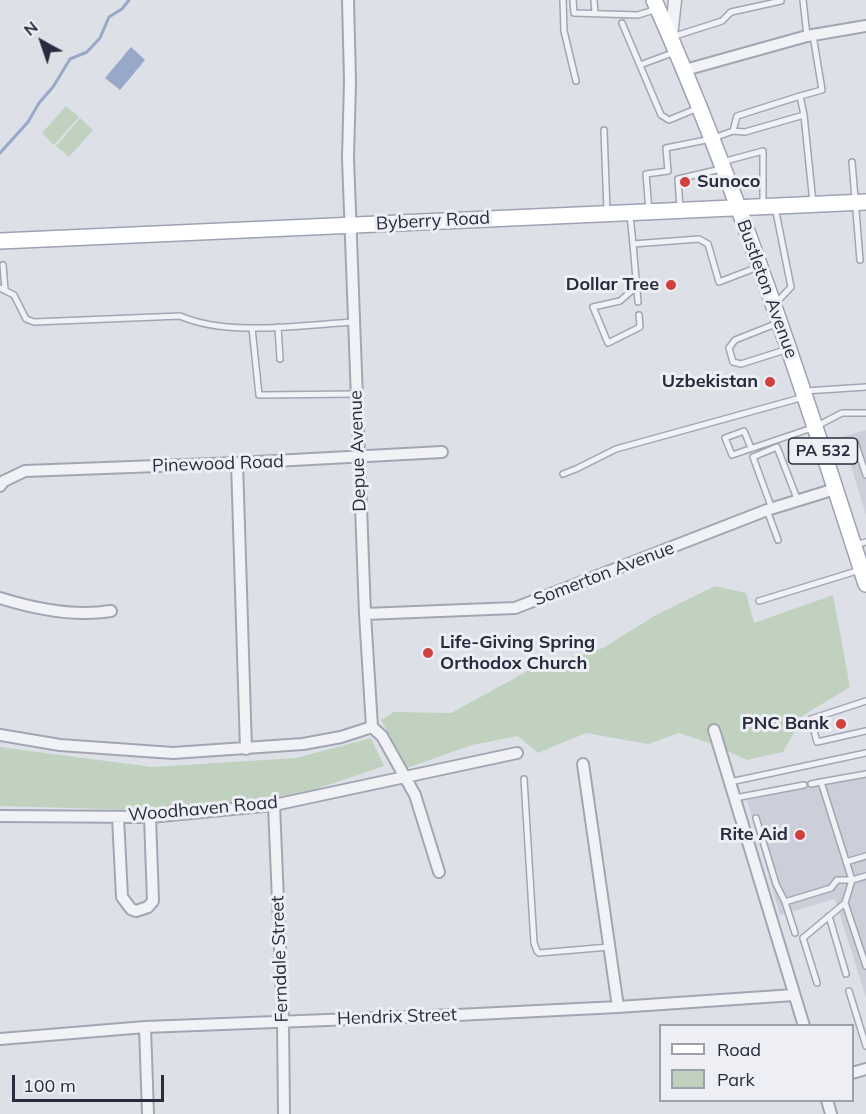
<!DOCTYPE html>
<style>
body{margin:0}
#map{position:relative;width:866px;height:1114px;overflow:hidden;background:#dee0e8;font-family:Mulish,sans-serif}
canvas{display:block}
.legend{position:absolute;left:659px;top:1024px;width:195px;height:78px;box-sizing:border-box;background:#edeff5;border:2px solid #9ea1ac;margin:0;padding:8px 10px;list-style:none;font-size:18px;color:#272c3f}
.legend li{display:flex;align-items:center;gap:12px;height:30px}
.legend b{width:30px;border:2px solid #9ea1ac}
.north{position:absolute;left:12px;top:12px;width:60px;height:60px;-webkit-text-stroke:4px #edeff5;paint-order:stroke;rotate:320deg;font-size:16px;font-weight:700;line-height:24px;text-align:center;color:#272c3f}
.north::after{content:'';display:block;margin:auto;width:21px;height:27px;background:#272c3f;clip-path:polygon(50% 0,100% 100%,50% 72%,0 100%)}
.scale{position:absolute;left:12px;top:1075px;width:152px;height:27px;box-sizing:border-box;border:3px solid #272c3f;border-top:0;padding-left:8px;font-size:18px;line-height:21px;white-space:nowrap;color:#272c3f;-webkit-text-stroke:4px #edeff5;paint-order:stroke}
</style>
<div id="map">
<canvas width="866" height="1114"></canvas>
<ul class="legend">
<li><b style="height:8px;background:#fff"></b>Road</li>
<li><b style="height:16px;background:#c0d2bf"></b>Park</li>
</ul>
<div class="north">N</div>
<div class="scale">100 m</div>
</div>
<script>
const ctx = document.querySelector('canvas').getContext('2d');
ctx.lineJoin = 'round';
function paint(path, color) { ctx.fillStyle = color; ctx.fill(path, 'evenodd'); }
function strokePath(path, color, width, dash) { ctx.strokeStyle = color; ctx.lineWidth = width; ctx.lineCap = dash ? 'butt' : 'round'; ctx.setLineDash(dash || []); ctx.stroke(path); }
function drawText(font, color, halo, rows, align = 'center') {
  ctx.font = font + ' Mulish,sans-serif'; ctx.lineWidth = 6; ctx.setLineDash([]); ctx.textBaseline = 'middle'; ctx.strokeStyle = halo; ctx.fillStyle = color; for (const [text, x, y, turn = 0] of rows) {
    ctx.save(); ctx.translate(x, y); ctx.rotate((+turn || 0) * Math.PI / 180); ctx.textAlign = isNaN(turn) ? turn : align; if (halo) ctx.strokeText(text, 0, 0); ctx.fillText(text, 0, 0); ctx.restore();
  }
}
paint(new Path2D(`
 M866,430v85l-24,-78z
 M866,777v221l-31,-99 -55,16 -33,-115z`), '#cccfda');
paint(new Path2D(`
 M66,106l13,11 -25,28 -12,-12z
 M80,118l13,12 -24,27 -13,-11z
 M715,586l31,7 8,30 79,-28 17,92 -46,28 -21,37 -36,8 -35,-16 -33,-11 -31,11 -62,-11 -48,20 -20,-17 -46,9 -65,23 -26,-48 13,-8 57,1 84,-46 68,-19 53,-33z
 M371,738l13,28 -71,24 -64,12 -110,8 -139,-4v-59l152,20 144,-9z`), '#c0d2bf');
paint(new Path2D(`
 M131,47l14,13 -25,30 -15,-12z`), '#97a8c9');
strokePath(new Path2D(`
 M0,153l28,-31 11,-19 14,-16 17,-28 17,-7 13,-14 9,-21 13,-8 7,-9`), '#97a8c9', 3);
const service = new Path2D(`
 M563,0l1,31 12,50
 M573,0l1,13 64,2 19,-6
 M594,0l1,14
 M803,0l4,36
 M622,23l39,92 8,5 29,-12
 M672,37l50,-16 9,-9 50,-11
 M640,65l35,-13
 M800,96l22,-6 -9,-55
 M804,115l9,88
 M604,130l3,82
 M722,162l41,-11v53
 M852,162l8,98
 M680,209l-2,-30 43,-10
 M649,211l-3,-37 22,-3 -2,-23 45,-9 22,-8 12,1 59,-17 -4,-19 -63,20 -4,15
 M630,215l3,29 66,-5 9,5 11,38 39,-15
 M633,244l5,58
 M3,265l2,24
 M637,286l-17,15 -27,6 15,36 32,-16 -1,-12
 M0,288l14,7 12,24 8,3 146,-6c48,21 121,9 174,6
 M775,304l16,-17 -16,-80
 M778,323l-43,17 -6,8 4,14 8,2 47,-15
 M278,327l2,32
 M252,328l7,67 97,-1
 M805,391l61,-4
 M855,442l11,33
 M751,448l-7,-17 -19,7 7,17 83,-28 27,-14h24
 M563,474l13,-5 40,-20 188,-52
 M772,509l-19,-52 24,-10 21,54
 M767,510l11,30
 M855,545l11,-3
 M759,601l101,-31
 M866,701l-55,18 6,23 49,-11
 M524,779l10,164 3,8 2,2 70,-6
 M730,782l136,-29
 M811,784l10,-2
 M735,798l69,-13
 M756,818l20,66 9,18
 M846,862l20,-6
 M845,903l21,63
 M829,916l17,58
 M795,933l-10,-31 46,-14 6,-8h15l14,-4
 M817,983l-14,-45 42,-35 7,-23 -31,-98 45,-8
 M849,991l17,55`);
const minor = new Path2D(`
 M348,0l2,81 -2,77 17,456 7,113 10,9 33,59 24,77
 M685,70l122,-34 59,-10
 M237,463l9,286
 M0,486l4,-5 21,-10 212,-8 205,-11
 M0,598c35,11 75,19 111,13
 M365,614l150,-6 252,-98 68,-21
 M714,730l90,296
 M0,735l60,10 113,8 130,-9 38,-7 31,-10
 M583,764l35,243
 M274,805l9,216 1,93
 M0,816l150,1 124,-12 243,-52
 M118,817l4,80 9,12 5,2 12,-4 5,-6 -3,-84
 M145,1027l3,87
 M0,1039l145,-12 312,-12 161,-8 176,-12
 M852,1073l14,-4
 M827,1100l4,14`);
const tertiary = new Path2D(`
 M671,37l4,-37`);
const primary = new Path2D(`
 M654,0c84,189 149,387 212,584
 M0,241l866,-39`);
strokePath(service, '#a3a6b2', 8);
strokePath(minor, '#a3a6b2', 14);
strokePath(tertiary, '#a3a6b2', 15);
strokePath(primary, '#9da2b4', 18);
strokePath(service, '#f0f2f6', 5);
strokePath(minor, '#f0f2f6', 10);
strokePath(tertiary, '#f0f2f6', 12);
strokePath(primary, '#fff', 15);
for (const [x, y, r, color] of [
 [685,182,6,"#d13f3e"],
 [671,285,6,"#d13f3e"],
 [770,382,6,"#d13f3e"],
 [428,653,6,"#d13f3e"],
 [841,724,6,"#d13f3e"],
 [800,835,6,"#d13f3e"]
]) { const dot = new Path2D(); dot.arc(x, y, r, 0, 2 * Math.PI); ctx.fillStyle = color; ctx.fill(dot); strokePath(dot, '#edeff5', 2); }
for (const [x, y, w] of [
 [823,451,69]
]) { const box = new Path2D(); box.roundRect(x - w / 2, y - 13, w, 26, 4.5); ctx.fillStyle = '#edeff5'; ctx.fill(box); strokePath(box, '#272c3f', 1.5); }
drawText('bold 16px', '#272c3f', null, [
 ["PA 532",823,451]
]);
drawText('bold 18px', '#272c3f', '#edeff5', [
 ["Sunoco",697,182,"left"],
 ["Dollar Tree",659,285],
 ["Uzbekistan",758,382],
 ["Life-Giving Spring",440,643,"left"],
 ["Orthodox Church",440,664,"left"],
 ["PNC Bank",829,724],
 ["Rite Aid",788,835]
], 'right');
drawText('18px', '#272c3f', '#edeff5', [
 ["Byberry Road",433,221,-3],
 ["Bustleton Avenue",767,289,70],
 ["Depue Avenue",358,451,-92],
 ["Pinewood Road",218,464,-2],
 ["Somerton Avenue",604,574,-21],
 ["Woodhaven Road",203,809,-5],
 ["Ferndale Street",280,959,-92],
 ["Hendrix Street",397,1017,-2]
]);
</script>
